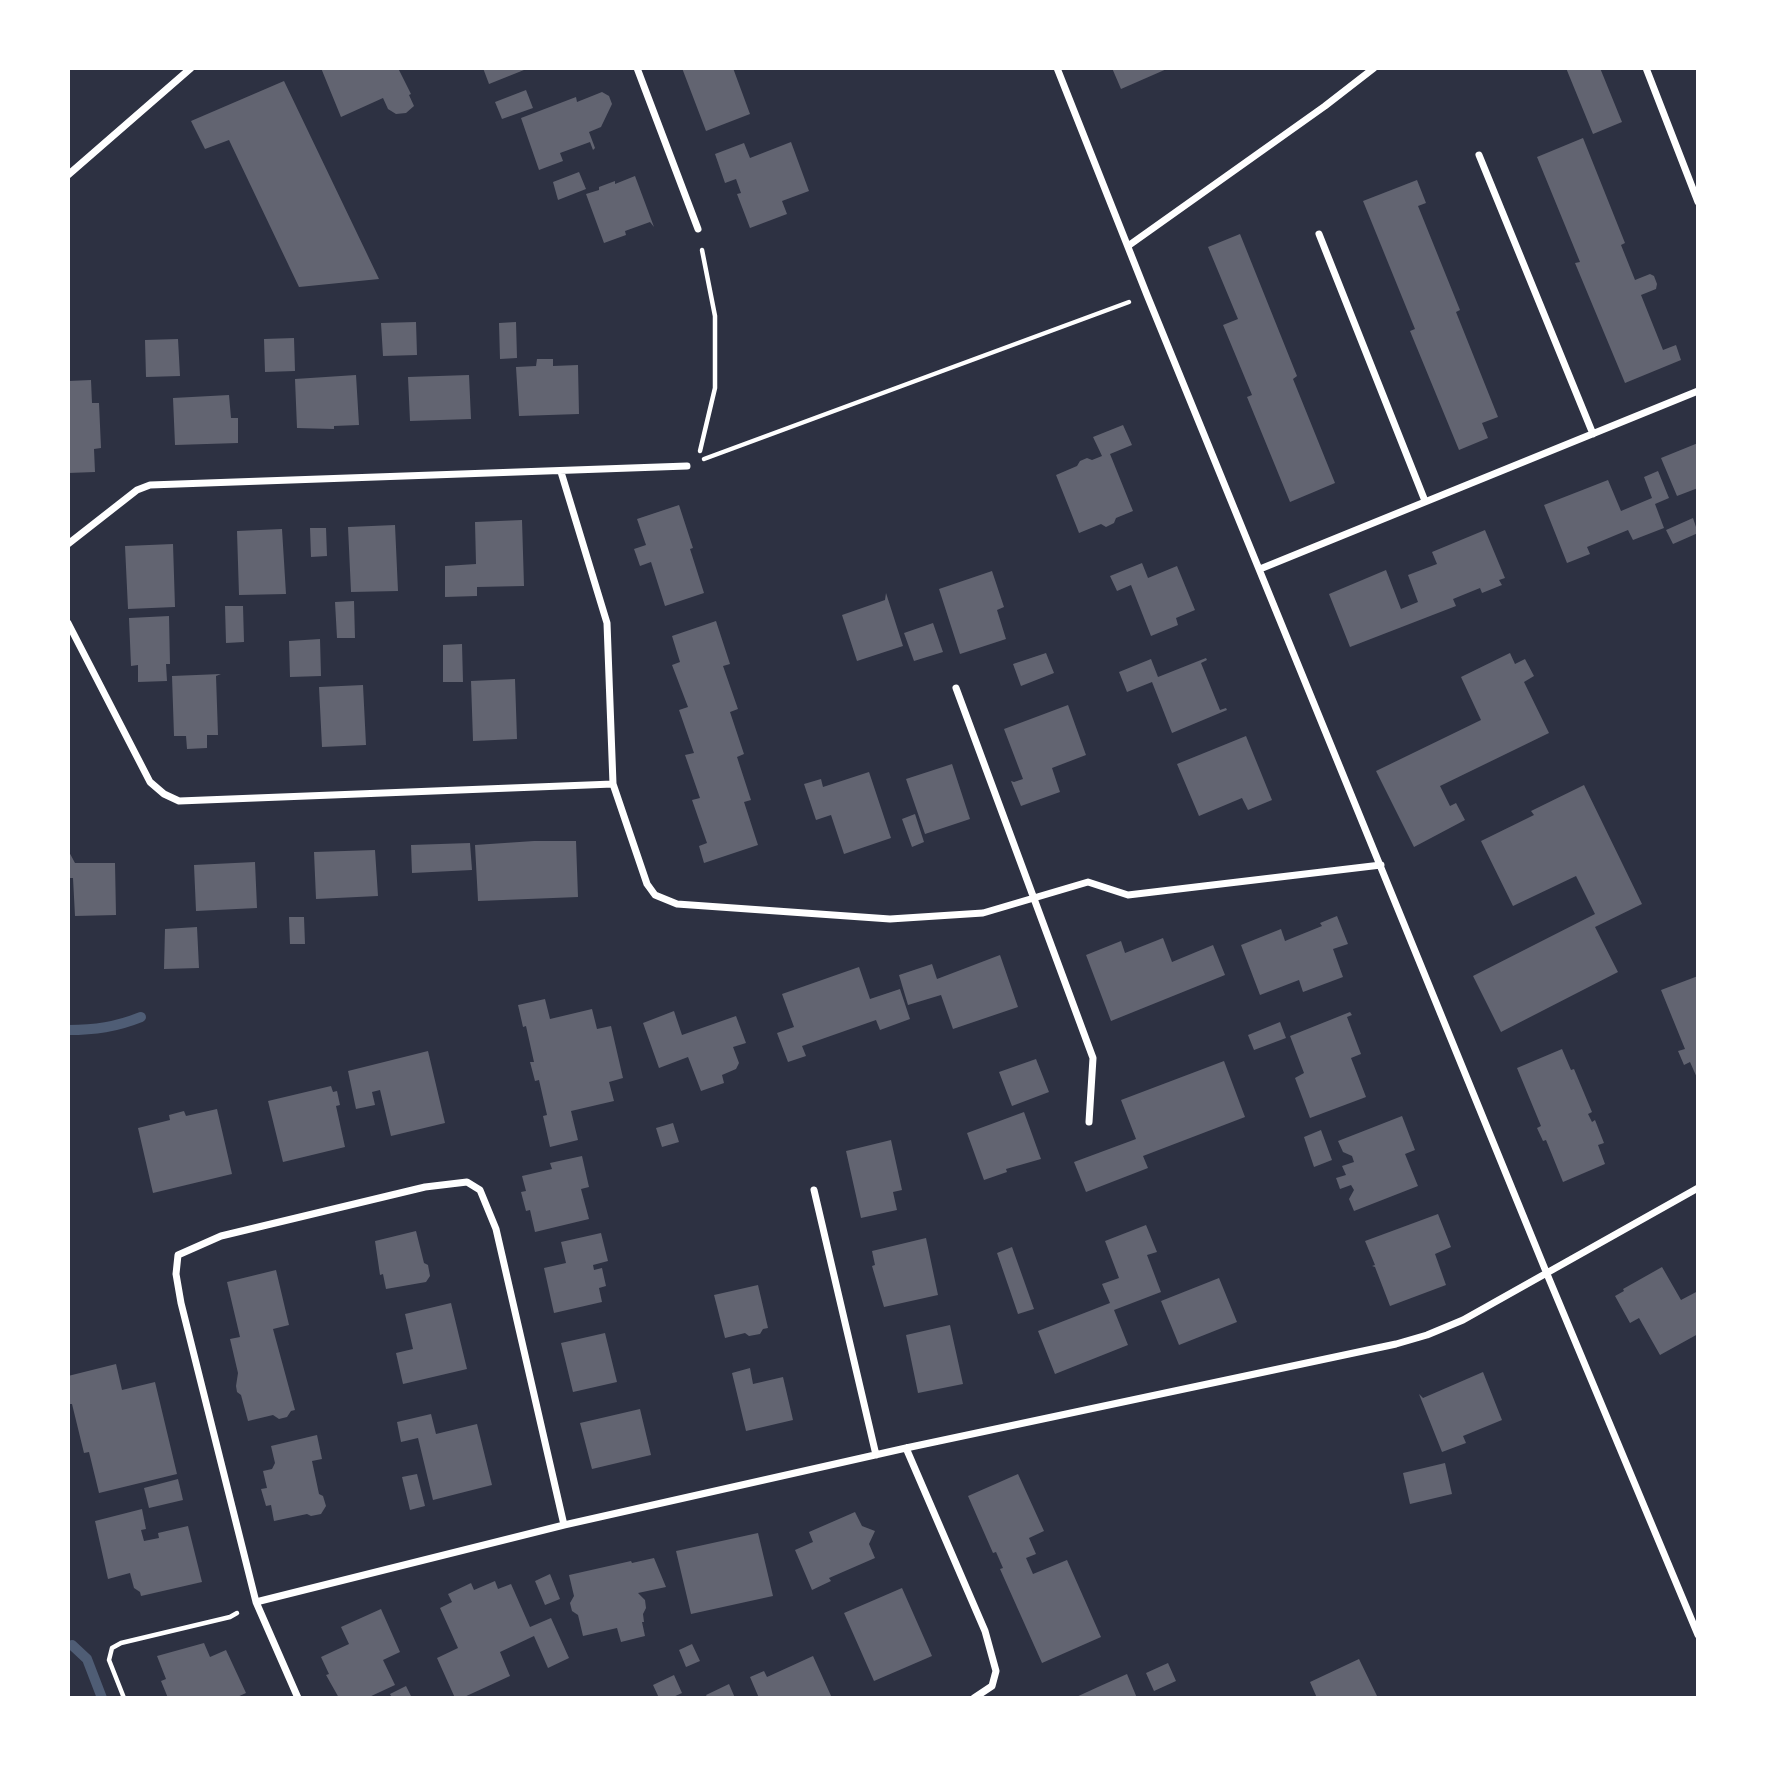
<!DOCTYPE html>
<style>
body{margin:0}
#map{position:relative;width:1766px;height:1766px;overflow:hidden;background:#2d3142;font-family:Arial,sans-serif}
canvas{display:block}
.frame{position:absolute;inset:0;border:70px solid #fff;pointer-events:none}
</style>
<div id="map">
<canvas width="1766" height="1766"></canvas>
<div class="frame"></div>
</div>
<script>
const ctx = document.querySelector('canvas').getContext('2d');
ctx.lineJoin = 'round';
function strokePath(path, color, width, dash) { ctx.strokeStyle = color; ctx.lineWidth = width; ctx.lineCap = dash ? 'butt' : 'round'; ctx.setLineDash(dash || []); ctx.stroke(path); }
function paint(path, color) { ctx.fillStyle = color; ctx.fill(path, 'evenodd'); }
strokePath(new Path2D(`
 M68,1030c27,0 48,-3 73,-13
 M72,1645l15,14 15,39`), '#4f5d75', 10);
paint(new Path2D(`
 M321,68h77l13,26 -2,1 5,11 -8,7 -10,1 -8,-5 -5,-11 -42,19z
 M483,68h46l-40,16z
 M682,68h51l17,46 -44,17z
 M1112,68h57l-48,21z
 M1566,68h34l22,54 -29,12z
 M284,81l95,198 -80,8 -70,-147 -24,9 -14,-28z
 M526,90l7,18 -31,11 -7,-17z
 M602,92l7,4 3,8 -11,23 -12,5 6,16 -2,2 -3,-8 -30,11 3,8 -24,9 -18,-52 55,-21 1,5z
 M1583,138l42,105 -4,2 14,35 15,-6 4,2 3,8 -1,5 -15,6 22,55 13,-5 5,15 -56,23 -50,-120 5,-1 -43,-105z
 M791,142l18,49 -27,10 5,13 -37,14 -13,-34 4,-1 -5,-14 -11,4 -10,-29 29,-11 6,15z
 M579,172l7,17 -28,11 -5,-18z
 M635,176l19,51 -4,-5 -25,9 1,4 -22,8 -18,-49 13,-4v-3l16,-6v3z
 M1417,180l9,23 -8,3 42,104 -4,2 42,105 -16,6 6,15 -29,12 -49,-119 5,-2 -52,-128z
 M1240,234l57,142 -4,3 42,104 -45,19 -43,-105 5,-2 -29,-70 15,-6 -30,-72z
 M416,322l1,33 -34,1 -2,-33z
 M516,322l1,36 -17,1 -1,-36z
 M294,338l1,33 -30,1 -1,-33z
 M178,339l2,37 -34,1 -1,-37z
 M537,359h16v7l25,-1 1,49 -60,2 -3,-49 20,-1z
 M356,375l3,50 -25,1v3l-37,-1 -2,-49z
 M469,375l2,44 -61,2 -2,-44z
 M91,380l1,23h7l2,45 -7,1 1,23 -27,1v-92z
 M229,395l2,23h7v25l-63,2 -2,-47z
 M1123,425l9,20 -22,9 23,57 -17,7 -2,5 -8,4 -5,-3 -22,9 -23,-58 21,-9 3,-5 7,-3 5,2 10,-4 -9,-19z
 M1698,443v45l-21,8 -16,-38z
 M1658,471l11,27 -14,6 9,24 -31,12 -5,-10 -41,17 3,7 -23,9 -23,-58 64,-25 13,31 31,-13 -8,-21z
 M679,505l14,43 -3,1 14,44 -39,13 -14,-44 -11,4 -6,-17 12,-4 -9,-26z
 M1693,518l5,15 -25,11 -7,-14z
 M522,520l2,66 -47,1v9l-32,1v-31l31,-2 -1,-42z
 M395,525l3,66 -47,1 -3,-65z
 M310,528h16l1,28 -16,1z
 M282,529l4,65 -47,1 -2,-64z
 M1485,530l20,48 -6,2 3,5 -20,8 -2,-5 -27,11 3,7 -106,41 -21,-53 57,-24 15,39 17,-7 -10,-27 29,-11 -5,-12z
 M173,544l2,63 -47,2 -3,-63z
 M1142,563l6,15 29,-12 18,44 -19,8 2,7 -27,11 -20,-51 -14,6 -7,-15z
 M992,571l12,36 -7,3 9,29 -46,15 -21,-65z
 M886,593l17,53 -46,15 -15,-46 43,-15z
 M354,601l1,37h-18l-2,-36z
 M225,606h18l1,36 -18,1z
 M169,616l1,48h-4l1,17 -29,1v-17l-7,1 -2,-48z
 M716,621l14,43 -7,2 15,43 -8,3 14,42 -7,3 14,43 -7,2 14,43 -54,18 -5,-17 8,-3 -15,-43 8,-2 -15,-43 9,-2 -15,-43 9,-3 -16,-42 8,-3 -8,-26z
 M933,623l10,29 -29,9 -10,-28z
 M320,639l1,37 -31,1 -1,-36z
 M462,644l1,38h-20v-37z
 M1046,653l8,20 -33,13 -8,-22z
 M1510,653l5,11 10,-5 9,17 -10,6 25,51 -109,53 10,20 6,-3 9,17 -51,27 -38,-76 105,-51 -20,-43z
 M1206,658l1,2 -6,3 19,47 6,-2 1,2 -55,23 -20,-51 -25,10 -8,-20 32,-13 7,18z
 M221,674l-5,2 2,59h-11v13l-20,1 -1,-13h-12l-2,-60z
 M515,679l2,60 -44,2 -2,-60z
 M363,685l3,60 -44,2 -3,-60z
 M1068,705l18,50 -34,13 8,24 -39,14 -10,-25 3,1 9,-3 -19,-50z
 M1246,736l26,64 -24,10 -6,-12 -43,18 -22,-52z
 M952,764l18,55 -45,15 -19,-55z
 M869,772l22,66 -47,16 -13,-39 -15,5 -12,-36 17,-5 2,8z
 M1584,785l58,119 -47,23 23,45 -117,60 -28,-56 122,-62 -19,-38 -63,30 -32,-65 53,-26 -3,-4z
 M915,814l9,28 -12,5 -10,-28z
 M534,841h42l2,56 -100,4 -3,-56z
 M470,843l2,27 -60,3 -1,-28z
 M68,850l7,13h40l1,52 -41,1 -2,-38h-5z
 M375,850l3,46 -62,3 -2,-47z
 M255,862l2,46 -61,3 -2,-46z
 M1337,916l11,28 -15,5 10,28 -40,15 -4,-12 -39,15 -19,-50 40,-16 4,12 37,-15 -2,-3z
 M289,917h15l1,27h-15z
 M197,927l2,41 -35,1 1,-40z
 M1163,938l9,24 41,-17 12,30 -114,46 -25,-66 35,-14 4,12z
 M1000,955l18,52 -65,22 -12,-34 -33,10 -9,-30 33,-11 5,15z
 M859,967l11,32 30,-10 10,30 -30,11 -4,-10 -74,26 4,10 -18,6 -11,-29 17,-6 -12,-33z
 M1698,976v104l-8,-18 -6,3 -6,-14 7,-2 -24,-59z
 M545,999l5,20 42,-10 5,20 14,-3 12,52 -14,4 5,19 -43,10 7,29 -28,7 -7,-31 4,-1 -8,-35 -4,1 -5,-19h4l-8,-36 -3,1 -5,-22z
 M674,1011l8,24 54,-19 10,27 -13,4 6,16 -3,6 -14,6 2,8 -23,8 -13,-34 -29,11 -16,-45z
 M1350,1012l2,3 -5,2 14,37 -10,4 15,39 -56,21 -15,-40 9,-5 -14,-37z
 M1280,1022l6,16 -32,12 -6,-15z
 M1562,1049l9,21 3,-1 18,43 -4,2 4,8 3,-2 9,23 -6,2 7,19 -42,18 -17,-42 -3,1 -6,-13 4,-2 -24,-58z
 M428,1051l17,72 -54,13 -11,-46 -8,2 3,13 -19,4 -8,-38z
 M1036,1059l13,33 -37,14 -13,-34z
 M1224,1061l21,56 -102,39 5,12 -62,24 -12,-30 62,-23 -15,-39z
 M331,1086l2,6 4,-1 3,14 -4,1 9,41 -62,15 -15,-61z
 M217,1109l15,65 -79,19 -15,-65 32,-8 -1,-5 15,-4 2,5z
 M1024,1112l17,47 -35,10 1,3 -23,8 -17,-47z
 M1402,1116l13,34 -10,4 13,32 -64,25 -5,-12 5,-9 -3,-5 -11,4 -4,-11 10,-3 -4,-9 12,-4 -2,-6 -9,-4 -5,-11z
 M673,1123l6,19 -17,5 -6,-19z
 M1321,1130l11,30 -18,7 -10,-30z
 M891,1140l11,50 -9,2 4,18 -36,8 -15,-67z
 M582,1156l7,31 -8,2 8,30 -54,13 -5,-22 -4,1 -5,-19 5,-1 -4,-15 30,-7 -2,-6z
 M1438,1214l13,33 -16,7 11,31 -56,21 -15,-39 -3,-1 3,-1 -10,-24z
 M1146,1225l11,27 -10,3 14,37 -47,18 14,35 -73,29 -17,-43 72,-28 -8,-19 17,-6 -14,-37z
 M416,1231l8,32 4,2 2,11 -4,6 -40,7 -3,-15 -3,1 -5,-34z
 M601,1233l7,28 -15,4 1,5 8,-2 4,18 -7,2 3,14 -48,11 -10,-45 22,-5 -5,-21z
 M926,1238l12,57 -54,12 -12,-41 3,-1 -3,-14z
 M1012,1247l22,62 -16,5 -21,-61z
 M1662,1267l19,33 17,-9v43l-38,21 -21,-37 -9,5 -15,-27 9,-5 -1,-2z
 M276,1270l13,55 -16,4 22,81 -4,1 -4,6 -8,2 -6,-4 -25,6 -7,-26 -4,-3 -1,-6 2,-13 -8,-34 10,-2 -13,-55z
 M1219,1278l18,44 -58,23 -18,-44z
 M758,1285l10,43 -5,1 -3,5 -11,2 -4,-3 -20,5 -11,-43z
 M451,1303l16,66 -64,15 -7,-31 17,-4 -8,-35z
 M950,1325l13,59 -45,9 -12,-58z
 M605,1333l12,49 -44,10 -12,-49z
 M116,1364l6,26 33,-8 22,92 -78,19 -10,-41 -5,1 -12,-49h-2l-2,-28z
 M750,1368l3,16 30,-7 10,43 -47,11 -14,-58z
 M1483,1372l19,48 -39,16 3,7 -24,9 -23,-58 4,4z
 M640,1409l11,46 -59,14 -12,-46z
 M431,1414l5,20 41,-10 15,61 -59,15 -15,-62 -17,4 -4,-20z
 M317,1435l5,24 -10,2 7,33 4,2 3,10 -5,8 -10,2 -4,-2 -33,7 -3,-16 -5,1 -5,-17 6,-1 -4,-17 9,-2 3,-6 -4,-17z
 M1445,1463l7,31 -42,10 -7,-31z
 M417,1474l8,32 -15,4 -8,-33z
 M1018,1474l26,57 -15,7 7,16 -10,4 7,16 34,-14 34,77 -59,26 -42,-94 3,-1 -7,-16 -3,1 -25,-57z
 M178,1479l5,21 -34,8 -5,-20z
 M142,1509l4,20 -5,1 3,11 15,-3 -1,-5 30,-7 14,56 -61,14 -1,-4 -6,-4 -4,-15 -22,6 -13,-58z
 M855,1512l7,14 13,5 -6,13 6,14 -46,20 2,3 -19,9 -17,-40 18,-8 -4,-10z
 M758,1533l15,63 -82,18 -15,-63z
 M654,1558l12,29 -28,6 7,7 1,8 -3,6 1,8h-2l3,14 -24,6 -4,-14 -34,8 -5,-21 -6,-4 -2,-8 4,-7 -5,-21 62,-14 1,2z
 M550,1574l10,25 -15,6 -10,-24z
 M495,1581l3,8 13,-5 19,43 21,-9 18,40 -21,10 -14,-32 -34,16 10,24 -48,22h-7l-18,-40 21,-10 -18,-40 12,-6 -4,-8 23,-11 3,7z
 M902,1588l30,68 -58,25 -30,-68z
 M381,1609l19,43 -17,8 12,25 -28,13h-28l-13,-23 3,-1 -8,-17 28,-13 -8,-17z
 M204,1643l6,14 16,-7 20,43 -11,5h-67l-7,-17 5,-2 -9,-23z
 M692,1644l8,17 -14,6 -7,-17z
 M813,1656l19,42h-73l-9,-21 14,-6 3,6z
 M1359,1659l19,39h-61l-7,-16z
 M1168,1663l8,18 -22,10 -8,-18z
 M1127,1674l10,24h-63l24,-11z
 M674,1675l8,18 -11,5h-12l-6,-13z
 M729,1684l6,14h-27l-2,-3z
 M406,1686l6,12h-20l-2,-4z`), '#626471');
strokePath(new Path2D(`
 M700,451l15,-63v-72l-13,-66
 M704,459l425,-157
 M124,1698l-15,-38 3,-12 9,-5 109,-26 7,-4`), '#fff', 4.5);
strokePath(new Path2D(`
 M637,68l61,161
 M1057,68l90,227 400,979 151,361
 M1646,68l52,134
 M1479,155l114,279
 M68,175l123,-107
 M1319,234l106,267
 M1128,246l197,-140 49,-38
 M561,472l46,151 6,161
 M68,544l69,-54 13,-5 537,-19
 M1260,569l438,-178
 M68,623l82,159 14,12 15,7 434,-17 34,100 8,11 22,9 213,15 93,-6 105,-31 40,13 253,-30
 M956,688l137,370 -4,64
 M814,1190l62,265
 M906,1448l79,183 11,40 -4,15 -18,12
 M256,1602l308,-77 342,-77 490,-104 31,-9 36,-15 235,-132
 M298,1698l-42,-96 -75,-299 -5,-29 2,-19 43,-19 204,-49 42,-5 13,8 16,39 68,296`), '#fff', 7);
</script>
